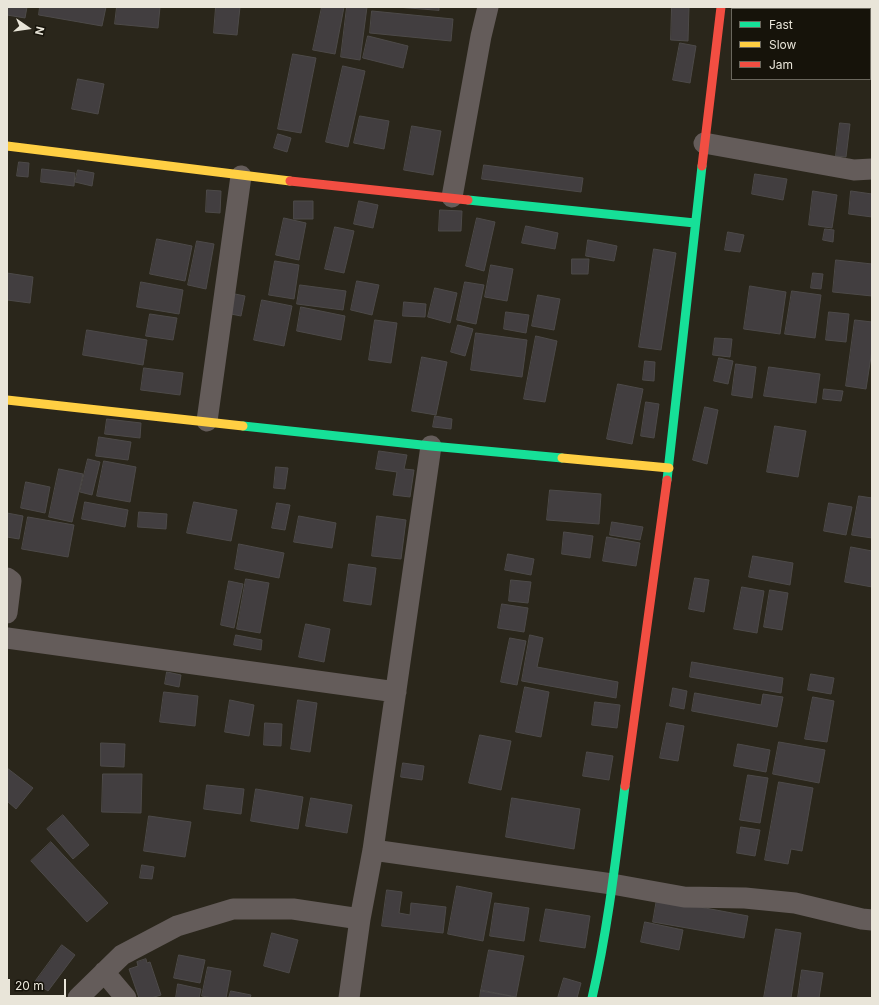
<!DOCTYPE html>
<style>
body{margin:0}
#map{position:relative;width:879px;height:1005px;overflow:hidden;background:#2a261b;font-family:Inter,sans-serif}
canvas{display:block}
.frame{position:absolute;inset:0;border:8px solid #e9e5d9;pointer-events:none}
.legend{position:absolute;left:731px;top:8px;width:140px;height:72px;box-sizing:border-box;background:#16130a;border:1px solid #6a675d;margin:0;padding:5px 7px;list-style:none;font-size:12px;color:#e9e5d9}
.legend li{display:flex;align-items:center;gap:8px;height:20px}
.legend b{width:20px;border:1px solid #6a675d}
.north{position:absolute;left:8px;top:8px;width:40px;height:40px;-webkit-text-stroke:3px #16130a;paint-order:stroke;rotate:103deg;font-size:11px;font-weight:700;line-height:16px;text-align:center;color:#e9e5d9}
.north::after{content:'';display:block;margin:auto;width:14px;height:18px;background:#e9e5d9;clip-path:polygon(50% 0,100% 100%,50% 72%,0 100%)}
.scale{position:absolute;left:8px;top:979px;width:58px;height:18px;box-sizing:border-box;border:2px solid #e9e5d9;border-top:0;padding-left:5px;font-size:12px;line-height:14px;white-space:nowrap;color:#e9e5d9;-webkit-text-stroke:3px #16130a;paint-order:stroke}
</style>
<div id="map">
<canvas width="879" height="1005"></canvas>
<div class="frame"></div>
<ul class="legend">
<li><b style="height:5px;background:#16e098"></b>Fast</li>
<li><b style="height:5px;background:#ffcf43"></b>Slow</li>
<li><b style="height:5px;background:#f24e42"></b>Jam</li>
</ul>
<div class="north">N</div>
<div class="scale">20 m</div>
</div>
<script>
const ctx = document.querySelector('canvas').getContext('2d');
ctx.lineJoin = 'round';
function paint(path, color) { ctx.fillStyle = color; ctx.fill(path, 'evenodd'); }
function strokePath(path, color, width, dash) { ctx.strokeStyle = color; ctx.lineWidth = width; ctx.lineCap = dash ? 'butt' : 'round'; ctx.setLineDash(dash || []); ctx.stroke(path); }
const building = new Path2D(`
 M9,7h18l-2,11 -18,-3z
 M40,7h66l-4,19 -63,-11z
 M117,7h43l-2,21 -43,-4z
 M216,7h24l-3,28 -23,-2z
 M322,7h22l-9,47 -22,-4z
 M347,7h20l-7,53 -19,-3z
 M397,7h42v3z
 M672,7h17l-1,34 -17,-1z
 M783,7h78v2h-78z
 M372,11l81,8 -2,22 -81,-8z
 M871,18h1v34h-2z
 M368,36l40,10 -5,22 -40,-10z
 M680,43l16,3 -6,37 -17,-3z
 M293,54l23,4 -15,75 -23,-4z
 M343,66l22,5 -17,76 -22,-5z
 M78,79l26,5 -6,30 -26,-5z
 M360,116l29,5 -5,28 -30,-6z
 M840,123l10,1 -4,33 -10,-1z
 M412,126l29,5 -8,44 -29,-5z
 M278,134l13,4 -4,14 -13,-4z
 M19,162l10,1 -1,14 -11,-1z
 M484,165l99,13 -2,14 -99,-13z
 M42,169l33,4 -1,13 -33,-4z
 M78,170l16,3 -2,13 -17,-4z
 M755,174l32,5 -4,21 -31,-6z
 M207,190l14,1 -1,22 -14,-1z
 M813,191l24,4 -5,33 -23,-3z
 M851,191l21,3v23l-23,-3z
 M294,201h19v18h-19z
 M359,201l19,4 -5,23 -19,-4z
 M440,210l22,1 -1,20h-22z
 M284,218l22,5 -7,37 -23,-5z
 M477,218l18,4 -11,49 -18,-5z
 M526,226l32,7 -3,16 -33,-6z
 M335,227l19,4 -10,42 -19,-4z
 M825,229l9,1 -1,12 -10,-2z
 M728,232l16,3 -4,17 -15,-2z
 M157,239l35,7 -7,35 -35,-7z
 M588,240l29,6 -3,15 -28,-5z
 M197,241l17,3 -8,45 -18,-4z
 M654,249l22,4 -15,97 -22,-3z
 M572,259h17l-1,15h-16z
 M836,260l36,4v32l-39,-4z
 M275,261l24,4 -5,34 -25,-4z
 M491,265l22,4 -6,32 -22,-4z
 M7,273l26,4 -3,26 -23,-3z
 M813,273l10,1 -2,15 -10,-1z
 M357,281l22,4 -7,30 -21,-5z
 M141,282l42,8 -4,24 -42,-7z
 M465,282l19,3 -8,39 -19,-4z
 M300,285l46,6 -3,19 -46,-6z
 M750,286l36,6 -6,42 -36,-5z
 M435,288l22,5 -7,30 -22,-6z
 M792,291l29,4 -6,43 -30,-4z
 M230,293l15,3 -4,20 -15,-3z
 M538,295l22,4 -6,31 -22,-4z
 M262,300l30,6 -8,40 -30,-6z
 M404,302l22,2 -1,13 -22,-1z
 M301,307l44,9 -4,24 -44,-9z
 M506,312l23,3 -3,18 -22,-4z
 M829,312l20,2 -3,28 -20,-2z
 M150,314l27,4 -4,22 -27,-4z
 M375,320l22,3 -6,40 -22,-3z
 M855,320l17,2v28l-6,39 -20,-3z
 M458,325l15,4 -8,27 -14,-4z
 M87,330l60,10 -4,25 -60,-10z
 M476,333l51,7 -5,37 -51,-7z
 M536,336l21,5 -12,61 -21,-3z
 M715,338l17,1 -2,18 -17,-2z
 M422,357l25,5 -11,53 -24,-4z
 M719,358l14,3 -5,23 -14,-3z
 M645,361l10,1 -1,19 -11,-1z
 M736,364l20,3 -4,31 -20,-3z
 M769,367l51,7 -4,29 -52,-7z
 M144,368l39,5 -3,22 -39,-5z
 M618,384l25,5 -11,55 -25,-5z
 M824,389l19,2 -2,10 -18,-2z
 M646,402l13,2 -5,34 -13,-2z
 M705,407l13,3 -11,54 -14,-4z
 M435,416l17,3 -1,10 -18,-2z
 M107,419l34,4 -1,15 -35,-4z
 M775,426l31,5 -8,46 -31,-5z
 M99,437l32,5 -3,18 -32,-4z
 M379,451l28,4 -3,14 10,1 -4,27 -17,-2 4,-23 -21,-3z
 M88,459l12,3 -8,33 -12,-3z
 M104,461l32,6 -6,35 -33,-6z
 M276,467l12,1 -3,21 -11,-1z
 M59,469l24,5 -11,48 -23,-5z
 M26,482l24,5 -5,26 -24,-5z
 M550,490l51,4 -2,30 -52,-4z
 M859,496l13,2v40l-20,-3z
 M85,502l43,8 -3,17 -43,-8z
 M194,502l43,8 -6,31 -44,-8z
 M277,503l13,2 -5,25 -13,-2z
 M829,503l23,4 -6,28 -22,-4z
 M139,512l28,2 -1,15 -28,-2z
 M7,513l16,3 -4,23 -12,-2z
 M299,516l37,7 -4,25 -38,-6z
 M377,516l29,4 -5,39 -29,-3z
 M28,517l46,8 -6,32 -46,-8z
 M612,522l31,5 -3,13 -30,-5z
 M564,532l29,4 -3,22 -28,-4z
 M607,537l33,6 -4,23 -33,-5z
 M239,544l45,9 -5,25 -44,-9z
 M851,547l21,4v36l-27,-5z
 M508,554l26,5 -3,16 -26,-5z
 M753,556l40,7 -3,22 -41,-8z
 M349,564l27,4 -5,37 -27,-4z
 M695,578l14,2 -5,32 -15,-3z
 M246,579l23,4 -9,50 -23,-4z
 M511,580l20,2 -3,21 -19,-2z
 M229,581l14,3 -9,44 -13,-3z
 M742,587l22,4 -7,42 -23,-4z
 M770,590l18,3 -6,37 -18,-3z
 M502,604l26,4 -4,24 -26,-4z
 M306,624l24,5 -6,33 -25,-5z
 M236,635l26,5 -1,10 -27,-5z
 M530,635l13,3 -6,29 81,15 -2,16 -94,-17z
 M510,638l16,3 -9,44 -16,-3z
 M692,662l91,16 -2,15 -91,-16z
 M167,672l14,3 -2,12 -14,-3z
 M811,674l23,4 -3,16 -23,-4z
 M525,687l24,5 -8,45 -25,-5z
 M673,688l14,3 -3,18 -14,-3z
 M164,692l34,4 -3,30 -35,-4z
 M695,693l66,12 2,-11 20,3 -6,30 -85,-16z
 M813,697l21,4 -7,41 -22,-3z
 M230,700l24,5 -5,31 -24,-4z
 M298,700l19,3 -7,49 -19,-3z
 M595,702l25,3 -3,23 -25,-3z
 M265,723l17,1 -1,22 -17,-1z
 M667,723l17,3 -6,35 -18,-3z
 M480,735l31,6 -10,49 -32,-7z
 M779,742l46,8 -6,33 -46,-9z
 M101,743l24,1 -1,23 -23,-1z
 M738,744l32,6 -4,22 -32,-6z
 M587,752l26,4 -4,24 -26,-4z
 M403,763l21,3 -2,14 -21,-3z
 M7,768l26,20 -17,21 -9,-8z
 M103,774h39l-1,39 -39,-1z
 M748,775l20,3 -8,45 -20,-3z
 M779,782l34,6 -11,63 -11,-2 -3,15 -23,-4z
 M207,785l37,4 -3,25 -37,-5z
 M256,789l47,8 -5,32 -47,-8z
 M311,798l41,7 -5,28 -41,-7z
 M512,798l68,11 -6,40 -68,-12z
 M63,815l26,30 -16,14 -26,-30z
 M149,816l42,6 -6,35 -41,-6z
 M741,827l19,3 -5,26 -18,-3z
 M51,842l57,61 -21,19 -56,-61z
 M142,865l12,2 -2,12 -12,-1z
 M457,886l35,7 -9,48 -35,-7z
 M387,890l15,2 -3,21 11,2 1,-12 35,4 -3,26 -61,-7z
 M657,899l91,17 -4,22 -91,-16z
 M495,903l34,5 -5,33 -34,-5z
 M546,909l44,7 -5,32 -45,-7z
 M645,922l38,8 -4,20 -38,-8z
 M776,929l25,4 -10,65h-27z
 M272,933l26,7 -9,33 -25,-7z
 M62,945l13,10 -27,36 -13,-9z
 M489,950l35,6 -8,41 -35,-6z
 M179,955l26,5 -5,23 -26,-5z
 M146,959l1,4 3,-1 11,33 -10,3h-12l-10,-29 9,-3 -1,-4z
 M208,967l23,4 -5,27h-13l-11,-2z
 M802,970l21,3 -4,25h-21z
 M564,978l17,5 -4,15h-19z
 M178,984l23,5 -2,9h-23z
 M481,990l30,6v2h-31z
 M231,991l20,4 -1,3h-21z`);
paint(building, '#423e40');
strokePath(building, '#4d4a49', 1);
strokePath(new Path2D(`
 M704,143l150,27 18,-1
 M452,197l29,-161 7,-29
 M207,421l34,-245
 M7,578l4,3 -4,32
 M7,638l389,54
 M373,850l239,34 72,13 61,1 50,5 67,16 10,1
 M104,972l22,26
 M78,998l44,-43 55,-29 56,-17h60l67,10
 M349,998l11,-79 13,-69 58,-404`), '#645c5a', 21);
strokePath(new Path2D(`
 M468,200l227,23
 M243,426l188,20 131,12
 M667,480l35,-314
 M592,998c16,-69 24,-141 33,-212`), '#16e098', 9);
strokePath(new Path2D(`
 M7,146l283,35
 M7,400l236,26
 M562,458l107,10`), '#ffcf43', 9);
strokePath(new Path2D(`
 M702,166l19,-159
 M290,181l178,19
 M625,786l42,-306`), '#f24e42', 9);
</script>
